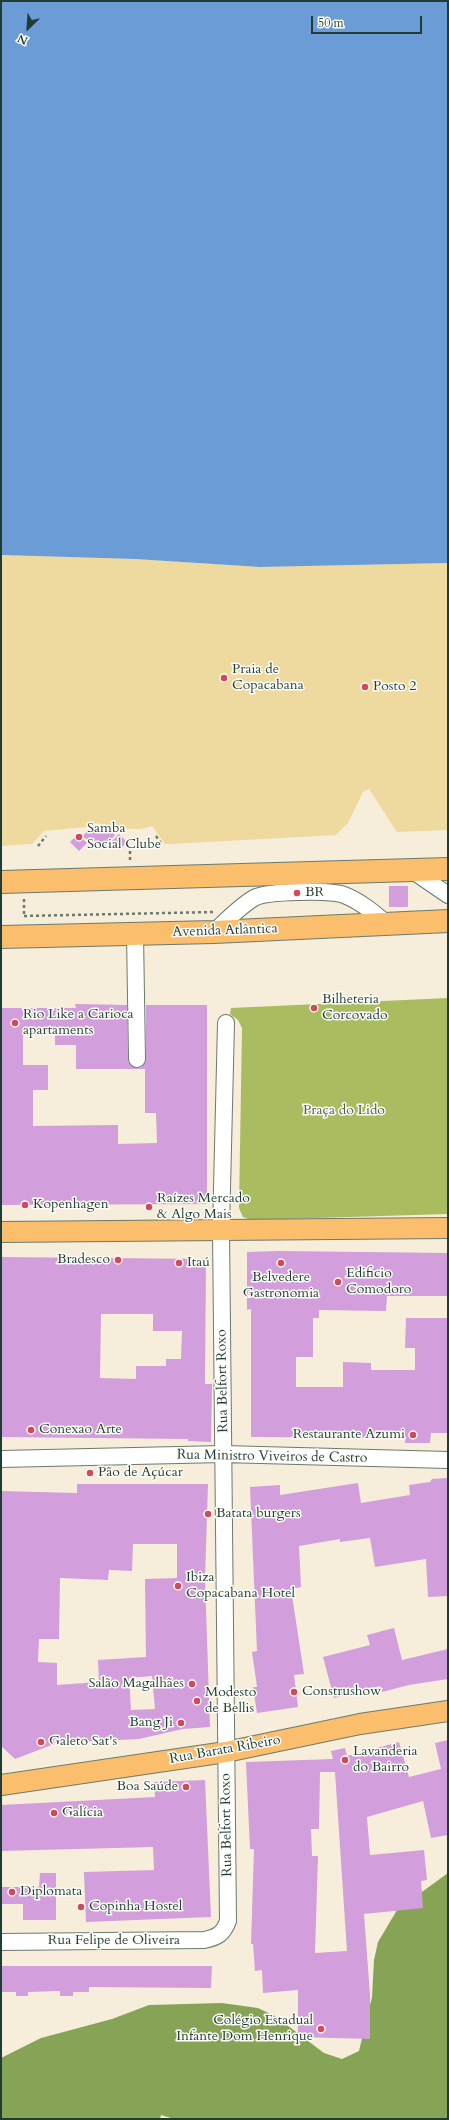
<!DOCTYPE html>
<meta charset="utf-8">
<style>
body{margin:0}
#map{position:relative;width:449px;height:2120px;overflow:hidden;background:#f6eedb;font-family:Cardo,serif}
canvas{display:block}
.frame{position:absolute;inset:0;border:2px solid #1f3d34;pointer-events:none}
.north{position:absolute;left:8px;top:8px;width:40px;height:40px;-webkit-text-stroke:3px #fdfcf7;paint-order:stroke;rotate:205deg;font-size:11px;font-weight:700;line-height:16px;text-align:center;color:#1f3d34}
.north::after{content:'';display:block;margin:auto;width:14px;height:18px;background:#1f3d34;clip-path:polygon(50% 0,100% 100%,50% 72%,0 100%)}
.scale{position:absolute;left:311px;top:16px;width:111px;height:18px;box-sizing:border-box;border:2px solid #1f3d34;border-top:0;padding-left:5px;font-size:12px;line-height:14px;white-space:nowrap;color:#1f3d34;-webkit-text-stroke:3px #fdfcf7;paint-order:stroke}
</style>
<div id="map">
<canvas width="449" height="2120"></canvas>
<div class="frame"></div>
<div class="north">N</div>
<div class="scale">50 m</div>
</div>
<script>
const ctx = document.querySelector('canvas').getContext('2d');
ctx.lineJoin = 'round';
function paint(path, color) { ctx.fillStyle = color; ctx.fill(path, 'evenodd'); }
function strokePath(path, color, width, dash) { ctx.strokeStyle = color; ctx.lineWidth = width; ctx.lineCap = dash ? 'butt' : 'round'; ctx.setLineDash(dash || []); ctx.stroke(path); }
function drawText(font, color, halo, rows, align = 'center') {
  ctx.font = font + ' Cardo,serif'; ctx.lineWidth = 3; ctx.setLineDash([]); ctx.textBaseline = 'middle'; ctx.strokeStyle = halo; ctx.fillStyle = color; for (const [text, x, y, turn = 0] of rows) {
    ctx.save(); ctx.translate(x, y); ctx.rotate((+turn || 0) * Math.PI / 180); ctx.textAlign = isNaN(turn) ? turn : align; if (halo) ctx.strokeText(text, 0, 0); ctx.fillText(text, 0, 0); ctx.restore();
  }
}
paint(new Path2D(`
 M448,998v216l-197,6 -8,-3 -4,-9 3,-180 -4,-8 -8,-6 1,-6z`), '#aabc60');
paint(new Path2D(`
 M448,1873v246h-274l-13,-4 -1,4h-159v-61l40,-20 71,-19 37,-14 73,-2 36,5 17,8 49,37 18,6 17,-8 13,-54 2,-37 4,-18 19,-32z`), '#87a456');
paint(new Path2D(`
 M1,555l134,4 125,8 188,-4v267l-51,2 -28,-43 -6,3 -15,31 -12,12 -164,9h-7l-13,-18c-20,8 -40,-2 -60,-3l-5,4 -43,4 -12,13 -30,2z`), '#eeda9e');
paint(new Path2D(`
 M1,1h447v562l-188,4 -125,-8 -134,-4z`), '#6c9cd5');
paint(new Path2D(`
 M93,825l6,6 5,-6 11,10 -11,12 -6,-6 -5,5 -10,-10z
 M78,834l9,9 -8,8 -9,-9z
 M119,834l8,8 -8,8 -8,-8z
 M389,886h19v21h-19z
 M75,1004l52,1 1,55 1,4 8,4 5,-1 4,-8v-54h61v199l-206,1v-197h75zM23,1035h32v10h21v24h69v44h11l1,30 -39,1v-19l-85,1v-36h15v-25h-25z
 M278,1251l170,2v43h-61l-1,15 -67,-1v8h-6v39h-17v30h47v-25l28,1v7h44v-22h-10l1,-30h42v115h-17l-1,10h-25v-5l-154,-1v-128l-4,1v-58z
 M1,1257l205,2 -1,125h7l-1,58 -23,-1v-2l-187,-2zM101,1314h52v17h29l-1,28h-15v7h-30v13l-36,-1z
 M448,1478v118l-20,1 -2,-38 -51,8 -5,-29 -30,4v-3l-41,7 2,41 -10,2 13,85 -10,1 4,32 -41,6 -4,-26h4l-5,-35 5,-1 -7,-164 30,-2v10l78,-12 3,20 49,-8 -1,-10 21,-3 2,-3z
 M77,1484h131l-3,95 5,148 -27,2 -44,10 -82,4 -42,16 -14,-13v-255l76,2zM133,1544h44v34l-32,1 1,78 -48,3 1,22 -42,3v-22l-19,-1 1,-23h20l1,-61 48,2 1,-10 23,1zM152,1676l3,33 -24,1 -2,-32z
 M394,1628l8,32 46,-11v30l-39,6 -27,7 -2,-6 -46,12 -11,-41 47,-12 -3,-10z
 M448,1740v95l-17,3 -8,-37 -56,16 3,38 54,-5 3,30 -6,1 2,27 -59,6 6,81v44l-72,-2v-47l-35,3 -1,-23 -7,1 -2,-27h-2l3,-95h-4l-4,-87 87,-3 -2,-8 14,-3 2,8 52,-14 10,35 32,-8 -6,-26zM320,1772h15l12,179 -32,2 3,-97h-6l-1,-27h8z
 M205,1780l6,137 -125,5 -2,-50 70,-2 -1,-23 -152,4v-46l154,-8 -1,-15z
 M40,1873h16v47h-33v-16h-22v-17h38z
 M1,1966h211l-1,22 -122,-1v5h-16v4h-13v-5l-32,1v4h-12v-4h-15z`), '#d29edb');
const minor = new Path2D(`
 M413,871l35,24
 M214,932c13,-12 25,-25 40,-34 12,-7 76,-8 90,-3 16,6 30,18 43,29
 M135,934l2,125
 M1,1459l222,-5 225,6
 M1,1942l203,-2c14,-3 19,-6 24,-19l-7,-691 5,-207`);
const major = new Path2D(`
 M1,1232l447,-4
 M1,1785l225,-33 134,-28 88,-13`);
const highway = new Path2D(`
 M1,882l447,-13
 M1,937l213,-5 234,-11`);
strokePath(minor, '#6a7b6e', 18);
strokePath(major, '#6a7b6e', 22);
strokePath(highway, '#6a7b6e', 24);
strokePath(new Path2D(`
 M156,836l5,7
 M38,846l8,-10
 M130,851v9
 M24,899v17
 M24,916l190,-4`), '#6a7b6e', 2.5, [3, 3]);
strokePath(minor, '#fff', 16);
strokePath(major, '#fabe6d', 20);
strokePath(highway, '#fabe6d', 22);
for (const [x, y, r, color] of [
 [224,678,4,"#d1495b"],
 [365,687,4,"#d1495b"],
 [79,837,4,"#d1495b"],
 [297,893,4,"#d1495b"],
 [314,1008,4,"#d1495b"],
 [15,1023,4,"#d1495b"],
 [25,1205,4,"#d1495b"],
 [149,1207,4,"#d1495b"],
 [118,1260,4,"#d1495b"],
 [179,1263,4,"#d1495b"],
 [281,1263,4,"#d1495b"],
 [338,1282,4,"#d1495b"],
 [31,1430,4,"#d1495b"],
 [413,1435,4,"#d1495b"],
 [90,1473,4,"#d1495b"],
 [208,1514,4,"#d1495b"],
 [178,1586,4,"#d1495b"],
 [192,1684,4,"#d1495b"],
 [294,1692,4,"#d1495b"],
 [197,1701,4,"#d1495b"],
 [181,1723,4,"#d1495b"],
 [41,1742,4,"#d1495b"],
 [345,1760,4,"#d1495b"],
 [186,1787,4,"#d1495b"],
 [54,1813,4,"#d1495b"],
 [12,1892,4,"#d1495b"],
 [81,1907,4,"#d1495b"],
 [321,2029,4,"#d1495b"]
]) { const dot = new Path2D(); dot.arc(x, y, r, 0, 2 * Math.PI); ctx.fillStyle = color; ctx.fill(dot); strokePath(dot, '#fdfcf7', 1.5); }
drawText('14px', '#1f3d34', '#fdfcf7', [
 ["Praia de",232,670],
 ["Copacabana",232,686],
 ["Posto 2",373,687],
 ["Samba",87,829],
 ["Social Clube",87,845],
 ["BR",305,893],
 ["Bilheteria",322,1000],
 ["Corcovado",322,1016],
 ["Rio Like a Carioca",23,1015],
 ["apartaments",23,1031],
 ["Raízes Mercado",157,1199],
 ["& Algo Mais",157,1215],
 ["Kopenhagen",33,1205],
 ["Bradesco",110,1260,"right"],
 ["Itaú",187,1263],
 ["Edificio",346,1274],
 ["Comodoro",346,1290],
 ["Belvedere",281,1278,"center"],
 ["Gastronomia",281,1294,"center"],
 ["Conexao Arte",39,1430],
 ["Restaurante Azumi",405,1435,"right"],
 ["Pão de Açúcar",98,1473],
 ["Batata burgers",216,1514],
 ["Ibiza",186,1578],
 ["Copacabana Hotel",186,1594],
 ["Salão Magalhães",184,1684,"right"],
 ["Construshow",302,1692],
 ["Modesto",205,1693],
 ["de Bellis",205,1709],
 ["Bang Ji",173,1723,"right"],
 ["Galeto Sat's",49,1742],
 ["Lavanderia",353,1752],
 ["do Bairro",353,1768],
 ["Boa Saúde",178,1787,"right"],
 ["Galícia",62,1813],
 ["Diplomata",20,1892],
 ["Copinha Hostel",89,1907],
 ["Colégio Estadual",313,2021,"right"],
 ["Infante Dom Henrique",313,2037,"right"]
], 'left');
drawText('14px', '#1f3d34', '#fdfcf7', [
 ["Avenida Atlântica",225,931,-2],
 ["Rua Belfort Roxo",223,1381,-91],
 ["Rua Ministro Viveiros de Castro",272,1457,1],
 ["Rua Barata Ribeiro",225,1750,-10],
 ["Rua Belfort Roxo",227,1825,-91],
 ["Rua Felipe de Oliveira",114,1941]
]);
drawText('14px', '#496341', '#fdfcf7', [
 ["Praça do Lido",344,1111]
]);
</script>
